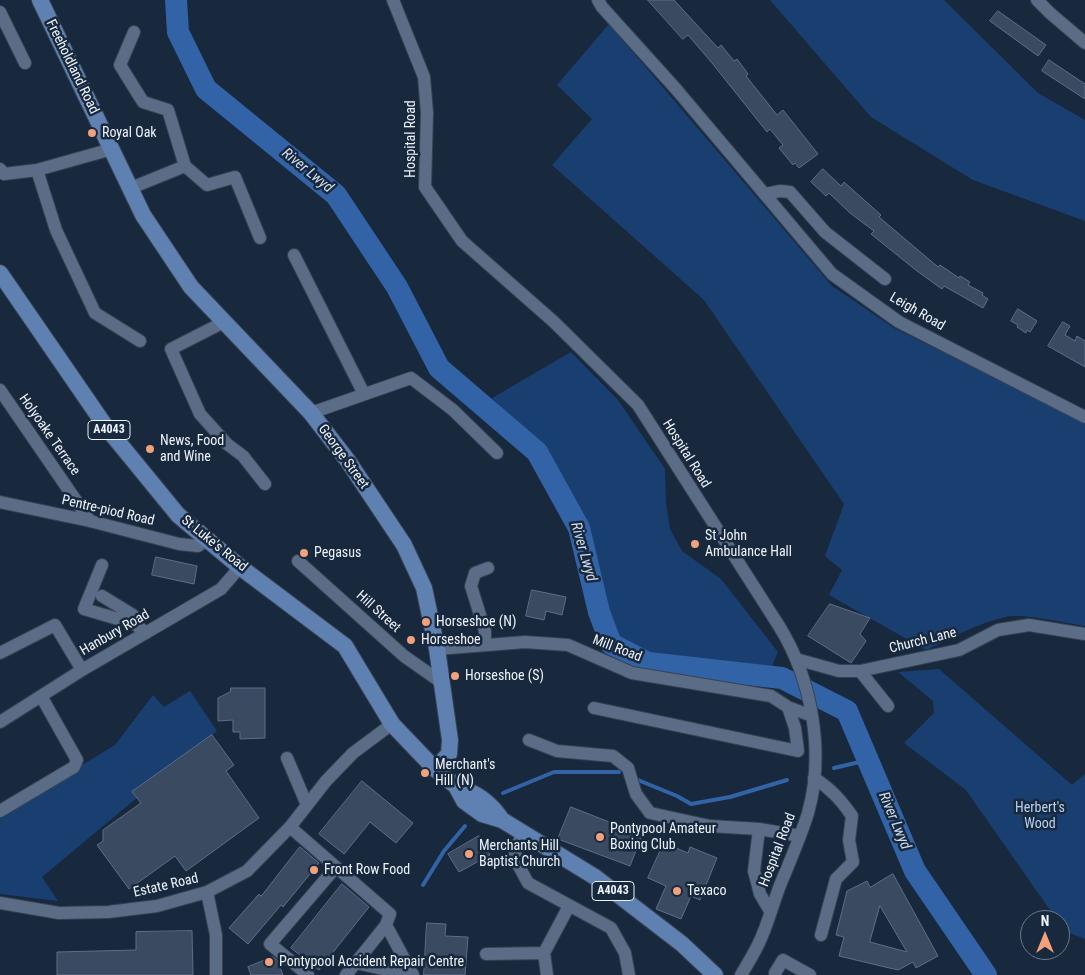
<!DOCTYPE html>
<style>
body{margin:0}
#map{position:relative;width:1085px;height:975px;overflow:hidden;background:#18283d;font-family:"Roboto Condensed",sans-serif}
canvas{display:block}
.north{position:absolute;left:1020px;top:910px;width:50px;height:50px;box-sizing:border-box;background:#18283d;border:1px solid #6d7989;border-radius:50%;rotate:0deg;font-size:14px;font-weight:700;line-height:20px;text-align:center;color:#edf3fc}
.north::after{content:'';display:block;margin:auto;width:18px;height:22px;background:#f1a17b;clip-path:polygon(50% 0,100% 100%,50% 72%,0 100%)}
</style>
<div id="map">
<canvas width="1085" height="975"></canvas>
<div class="north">N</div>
</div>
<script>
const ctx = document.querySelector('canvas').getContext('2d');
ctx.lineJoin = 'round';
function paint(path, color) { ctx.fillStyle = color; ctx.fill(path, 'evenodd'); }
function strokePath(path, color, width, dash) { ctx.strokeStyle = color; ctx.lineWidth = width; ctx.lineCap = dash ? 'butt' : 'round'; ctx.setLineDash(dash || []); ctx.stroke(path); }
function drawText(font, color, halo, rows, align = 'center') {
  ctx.font = font + ' "Roboto Condensed",sans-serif'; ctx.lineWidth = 5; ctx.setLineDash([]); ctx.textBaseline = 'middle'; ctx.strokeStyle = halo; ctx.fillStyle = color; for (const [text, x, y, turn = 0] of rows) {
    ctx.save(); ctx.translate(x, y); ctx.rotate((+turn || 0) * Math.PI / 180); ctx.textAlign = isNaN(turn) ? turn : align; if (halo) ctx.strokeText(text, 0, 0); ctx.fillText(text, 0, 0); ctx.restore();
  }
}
paint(new Path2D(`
 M770,0h174l94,93 47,27v101l-112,-41 -102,-63z
 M609,24l223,262 62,42 191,95v203c-20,-3 -62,-13 -80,-9 -27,6 -54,21 -79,33l-97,-55 13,-25 -17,-14 19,-52 -140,-204 -152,-135 40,-46 -35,-34z
 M571,352l47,48 47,69 1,34 4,26 12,22 39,28 57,73 -6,14 -137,-14 -18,-14 -20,-49 -9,-56 -33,-70 -63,-65z
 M939,669l133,116 13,-11v165c-9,-4 -25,-7 -25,-19h-3l-91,-130 -62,-47 30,-30 -1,-12 -35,-29z
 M190,691l27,40 -175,146 16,24 -58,-7v-79l115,-70 38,-50 11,12z`), '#193f71');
strokePath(new Path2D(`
 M834,768l34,-8
 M638,780l39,16 14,8 39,-7 57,-17
 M503,793l51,-21h65
 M423,885l21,-34 21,-25`), '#3263a6', 4);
strokePath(new Path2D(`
 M176,0l2,32 28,57 130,106 61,92 42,81 98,84 42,76 20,84 12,32 37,19 134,15 65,33 68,160 71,104`), '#3263a6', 22);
const building = new Path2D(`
 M648,0h26l44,48 3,-3 13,16 3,-2 11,15 -2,2 31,39 6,-5 35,44 -19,14 -4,-5 -2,2 -14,-17 4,-3 -13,-16 -3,3 -55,-69 -24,-28 -5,4z
 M998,11l48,34 -8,11 -48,-35z
 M1049,60l36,24v15l-43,-28z
 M823,169l18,17 3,-4 37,33 -2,2 59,50 2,-2 19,13 1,-2 10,6 -2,3 15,8 -1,2 6,4 -5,9 -39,-22 -2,3 -25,-18 -46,-37 3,-3 -24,-18 -21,-20 -3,3 -15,-14z
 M1018,309l19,12 -7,11 -3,-2 -1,3 -9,-6 1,-2 -7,-4z
 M1063,322l7,4 -5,9 10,6 2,-5 8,5v26l-37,-21z
 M156,557l41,9 -3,18 -42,-9z
 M532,590l34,7 -4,18 -16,-4 -2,9 -18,-4z
 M830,604l40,14 -10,16 6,7 -15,22 -43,-27z
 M231,688h34v50l-25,1v-7h-7v-12l-15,1v-23l12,-6z
 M212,735l22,30 -8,6 33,47 -73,53 -11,-15 -46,33 -32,-44 6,-4v-11l38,-27 -9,-11z
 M362,781l51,42 -17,20 -26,-21 -26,32 -25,-20z
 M571,807l71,28 -12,31 -72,-27z
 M479,836l11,19 -31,17 -11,-18z
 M664,843l24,10 2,-6 27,11 -17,42 -9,-4 -10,23 -25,-10 10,-23 -18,-8z
 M300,847l19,16 -36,44 -2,-2 -33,39 -19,-16 30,-34 2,2z
 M893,874l45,82 -22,12 -3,-6 -15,8 -59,-14 5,-19 -8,-2 11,-44 20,-10 3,6zM880,906l27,46 -37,-10z
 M342,884l27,23 -50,63 -28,-22z
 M427,923l19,1 -1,12 23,1 -3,38h-41z
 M192,931l1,44h-136v-23l79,-2v-18z
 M273,957l4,3 6,15h-32l-3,-8z`);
paint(building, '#394a61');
strokePath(building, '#5d6f88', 1);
const minor = new Path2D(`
 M393,0l31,77 3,36 -2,74 37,54 92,81 84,83 141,221c33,53 46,127 29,187 -8,26 -19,50 -29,75 -7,19 -12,39 -21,57 -5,10 -11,20 -17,30
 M598,0l4,7 74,82 156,185 67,48 186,95
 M1037,0l13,13 35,30
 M0,12l25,51
 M112,149l-75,21 19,60 39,83 45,28
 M185,166l22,19 28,-8 25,61
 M0,169l4,5 33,-4
 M131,188l54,-22 -17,-56 -25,-8 -23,-37 14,-33
 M765,194l15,-3 10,1 35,40 60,47
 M294,255l70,139
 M224,322l-53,27 29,65 27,30 16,12 22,28
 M0,390l90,131
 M311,413l100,-35 42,32 44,43
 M0,502l90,19 89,23 19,2 9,-7
 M298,561l106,95 37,26
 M102,565l-18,44 51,15 11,9
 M102,596l31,19 2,9
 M485,645v-14l-14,-45 4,-13 13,-5
 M437,649l88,-7 43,3 64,28 139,23 17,11 24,9
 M0,653l55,-28 27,45
 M796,659l43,12h21l99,-21 39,-20 31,-5 56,9
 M860,671l28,35
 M594,708l204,43 -3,-23 -7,-21
 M0,722l82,-52 139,-81 19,-22
 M529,740l28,11 56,5 15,12 8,26 14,19 60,13 49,3 41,7
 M287,758l20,47
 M814,778c17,11 27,22 38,38l-3,24 4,22 -17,17 -15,56
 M0,811l74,-44 3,-7 -36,-64
 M290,827l100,87 -4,11 27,50
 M759,829l-5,42 6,23 10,17
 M522,833l-8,24 14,26 83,45 14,25 4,22
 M207,892l9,43v40
 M0,903l59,10 49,-1 49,-6 50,-14 40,-21 43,-44 36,-46 27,-28 39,-29
 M486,954l58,-1
 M356,963l54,12
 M775,973l8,-13 27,15
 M308,975l-38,-31 66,-77
 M346,975l40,-50
 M547,975l-3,-22 25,-47`);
const major = new Path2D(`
 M40,0l103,215 48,72 120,126 37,48 56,84 20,43 13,61 13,91 -1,14 -14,15
 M0,273l106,154 72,88 62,52 105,79 47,78 43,45 21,17 8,15 18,13 20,6 93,57 87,67 33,31
 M456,786c21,7 34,16 46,34`);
strokePath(minor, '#364253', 14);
strokePath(major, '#364253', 18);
strokePath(minor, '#5b6d86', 12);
strokePath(major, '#5f81b1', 16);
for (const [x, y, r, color] of [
 [92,133,5,"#f1a17b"],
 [150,449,5,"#f1a17b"],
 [695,544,5,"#f1a17b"],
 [304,553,5,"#f1a17b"],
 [426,622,5,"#f1a17b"],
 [411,640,5,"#f1a17b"],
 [455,676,5,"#f1a17b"],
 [425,773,5,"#f1a17b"],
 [600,837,5,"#f1a17b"],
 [469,854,5,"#f1a17b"],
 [314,870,5,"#f1a17b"],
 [677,891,5,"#f1a17b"],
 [269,962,5,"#f1a17b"]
]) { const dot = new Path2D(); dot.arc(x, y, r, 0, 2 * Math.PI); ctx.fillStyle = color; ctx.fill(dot); strokePath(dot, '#18283d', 2); }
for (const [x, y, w] of [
 [109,430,42],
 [613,891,42]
]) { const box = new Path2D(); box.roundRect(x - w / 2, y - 9.5, w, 19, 4); ctx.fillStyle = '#18283d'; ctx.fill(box); strokePath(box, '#edf3fc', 1); }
drawText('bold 12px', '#edf3fc', null, [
 ["A4043",109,430],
 ["A4043",613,891]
]);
drawText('14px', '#edf3fc', '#18283d', [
 ["Freeholdland Road",72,67,64],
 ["Hospital Road",411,139,-90],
 ["Leigh Road",917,312,30],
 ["Holyoake Terrace",49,435,55],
 ["Hospital Road",686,454,58],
 ["George Street",343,457,54],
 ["Pentre-piod Road",108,511,13],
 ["St Luke's Road",214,544,39],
 ["Hill Street",378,612,42],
 ["Hanbury Road",115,633,-30],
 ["Church Lane",923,641,-14],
 ["Mill Road",617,649,21],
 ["Hospital Road",778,850,-69],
 ["Estate Road",166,886,-13]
]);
drawText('14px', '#edf3fc', '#18283d', [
 ["Royal Oak",102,133],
 ["News, Food",160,441],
 ["and Wine",160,457],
 ["St John",705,536],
 ["Ambulance Hall",705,552],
 ["Pegasus",314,553],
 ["Horseshoe (N)",436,622],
 ["Horseshoe",421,640],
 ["Horseshoe (S)",465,676],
 ["Merchant's",435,765],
 ["Hill (N)",435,781],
 ["Pontypool Amateur",610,829],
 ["Boxing Club",610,845],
 ["Merchants Hill",479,846],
 ["Baptist Church",479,862],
 ["Front Row Food",324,870],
 ["Texaco",687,891],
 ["Pontypool Accident Repair Centre",279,962]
], 'left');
drawText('14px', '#b7d2f7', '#18283d', [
 ["Herbert's",1040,808],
 ["Wood",1040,824]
]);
drawText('italic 15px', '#cedbee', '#18283d', [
 ["River Lwyd",307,171,39],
 ["River Lwyd",583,552,74],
 ["River Lwyd",894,821,67]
]);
</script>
